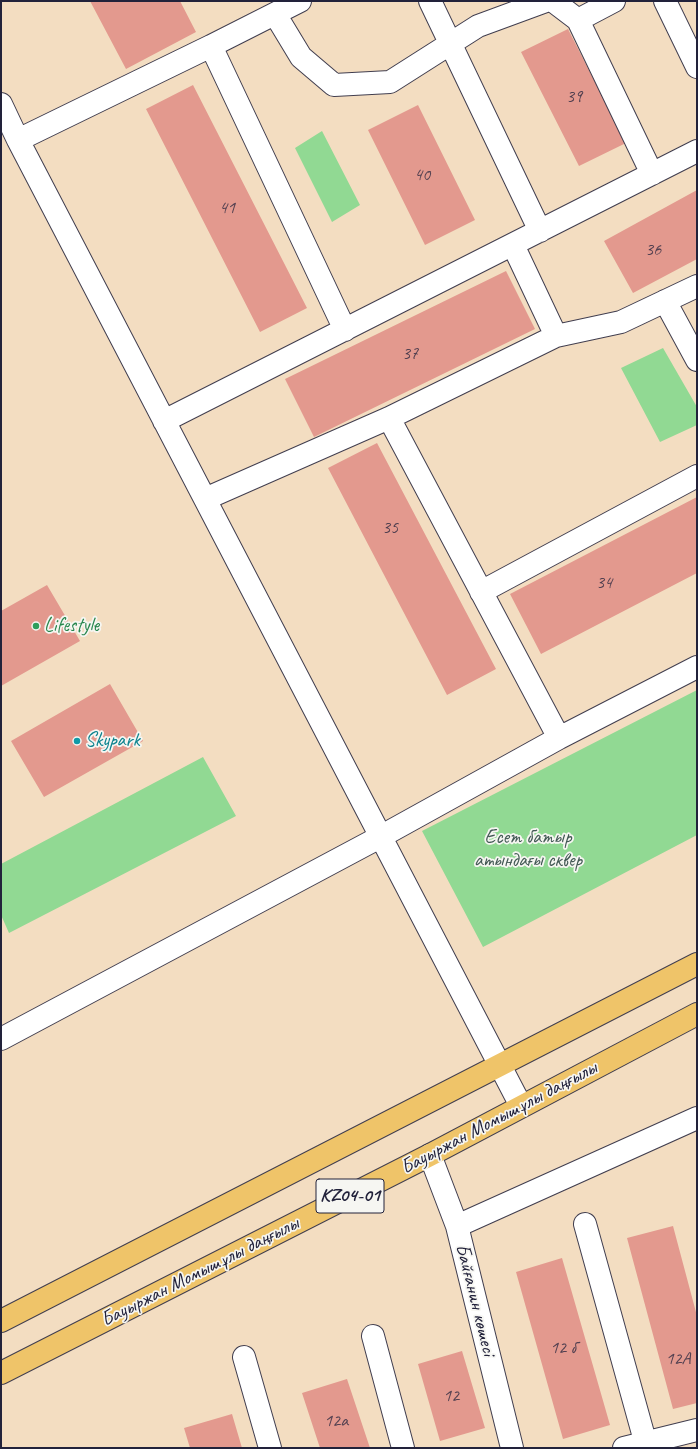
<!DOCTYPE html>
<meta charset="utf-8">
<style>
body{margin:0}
#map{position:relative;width:698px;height:1449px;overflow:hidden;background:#f3ddc1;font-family:Caveat,sans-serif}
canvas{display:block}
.frame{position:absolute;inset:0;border:2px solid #22223b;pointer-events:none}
</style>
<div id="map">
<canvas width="698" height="1449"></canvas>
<div class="frame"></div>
</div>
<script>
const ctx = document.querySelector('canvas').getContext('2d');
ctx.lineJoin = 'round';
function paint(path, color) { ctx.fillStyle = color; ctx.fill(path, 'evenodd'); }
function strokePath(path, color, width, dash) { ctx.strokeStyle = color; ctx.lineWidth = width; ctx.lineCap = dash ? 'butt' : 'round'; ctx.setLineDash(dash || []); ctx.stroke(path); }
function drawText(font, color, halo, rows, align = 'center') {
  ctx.font = font + ' Caveat,sans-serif'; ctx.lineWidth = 3.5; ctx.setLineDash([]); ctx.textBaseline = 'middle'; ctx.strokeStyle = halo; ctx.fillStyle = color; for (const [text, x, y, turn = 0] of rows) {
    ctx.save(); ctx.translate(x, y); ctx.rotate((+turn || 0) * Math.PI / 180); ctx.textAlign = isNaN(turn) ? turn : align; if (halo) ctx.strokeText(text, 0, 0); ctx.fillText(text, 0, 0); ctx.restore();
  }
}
paint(new Path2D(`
 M322,131l38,74 -28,17 -37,-74z
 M663,348l34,59v18l-37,17 -39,-74z
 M697,690v145l-214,112 -61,-116z
 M203,757l33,59 -227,117 -8,-18v-51z`), '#91d993');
paint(new Path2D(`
 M90,1h90l16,31 -70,37z
 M568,29l58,114 -47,23 -58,-114z
 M193,85l114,223 -47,24 -114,-223z
 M418,105l57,115 -50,25 -57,-115z
 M697,190v69l-64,34 -29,-52z
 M506,271l29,58 -221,108 -29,-58z
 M377,443l119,226 -49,26 -119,-227z
 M697,497v76l-156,81 -31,-60z
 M47,585l33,56 -79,45v-75z
 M110,684l33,57 -99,56 -33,-56z
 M673,1226l24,90v87l-24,6 -46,-171z
 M562,1258l48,167 -47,14 -47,-167z
 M462,1351l23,77 -45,13 -22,-77z
 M347,1379l23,69h-50l-18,-55z
 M232,1414l10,34h-52l-6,-20z`), '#e3998e');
const minor = new Path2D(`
 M430,1l110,230
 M553,1l25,19
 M614,1l-36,19 74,154
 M665,1l32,66
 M275,14l26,43 33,28 56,-3 88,-56 68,-25
 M211,46l89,-45
 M1,104l17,36 503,966
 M18,140l193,-94 134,284
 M513,245l43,91
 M665,301l32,59
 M389,418l170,320
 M164,421l533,-270
 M205,499l184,-81 167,-82 65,-14 76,-36
 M481,592l216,-116
 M1,1039l379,-202 179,-99 138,-71
 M430,1155l27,71 55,222
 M585,1224l62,224
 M457,1226l240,-108
 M373,1336l30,112
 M244,1357l26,91
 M624,1448l73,-18`);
const major = new Path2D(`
 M1,1321l696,-357
 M1,1373l429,-218 267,-141`);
strokePath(minor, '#413e4f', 24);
strokePath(major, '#413e4f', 24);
strokePath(minor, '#fff', 22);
strokePath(major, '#efc469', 22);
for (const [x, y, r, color] of [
 [36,626,4,"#2e9e5b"],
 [77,741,4,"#0f9aa8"]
]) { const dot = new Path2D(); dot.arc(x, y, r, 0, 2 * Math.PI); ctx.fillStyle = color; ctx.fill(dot); strokePath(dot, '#f6f6f2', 1.5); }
drawText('18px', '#524050', null, [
 ["39",574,97],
 ["40",422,175],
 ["41",227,208],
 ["36",653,250],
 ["37",410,354],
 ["35",390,528],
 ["34",604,583],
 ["12 б",563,1348],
 ["12А",678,1359],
 ["12",451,1396],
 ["12а",336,1421]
]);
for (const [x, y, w] of [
 [350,1196,68]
]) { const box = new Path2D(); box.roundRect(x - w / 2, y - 17, w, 34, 3); ctx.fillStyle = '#f6f6f2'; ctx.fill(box); strokePath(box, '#22223b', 1); }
drawText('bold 19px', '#22223b', null, [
 ["KZ04-01",350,1196]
]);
drawText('20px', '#27864d', '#f6f6f2', [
 ["Lifestyle",44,626]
], 'left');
drawText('20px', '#0d838f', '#f6f6f2', [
 ["Skypark",85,741]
], 'left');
drawText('20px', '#435955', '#f6f6f2', [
 ["Есет батыр",528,838],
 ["атындағы сквер",528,861]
]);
drawText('20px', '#22223b', '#f6f6f2', [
 ["Бауыржан Момышұлы даңғылы",499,1118,-28],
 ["Бауыржан Момышұлы даңғылы",200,1272,-27],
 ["Байғанин көшесі",475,1300,76]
]);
</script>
